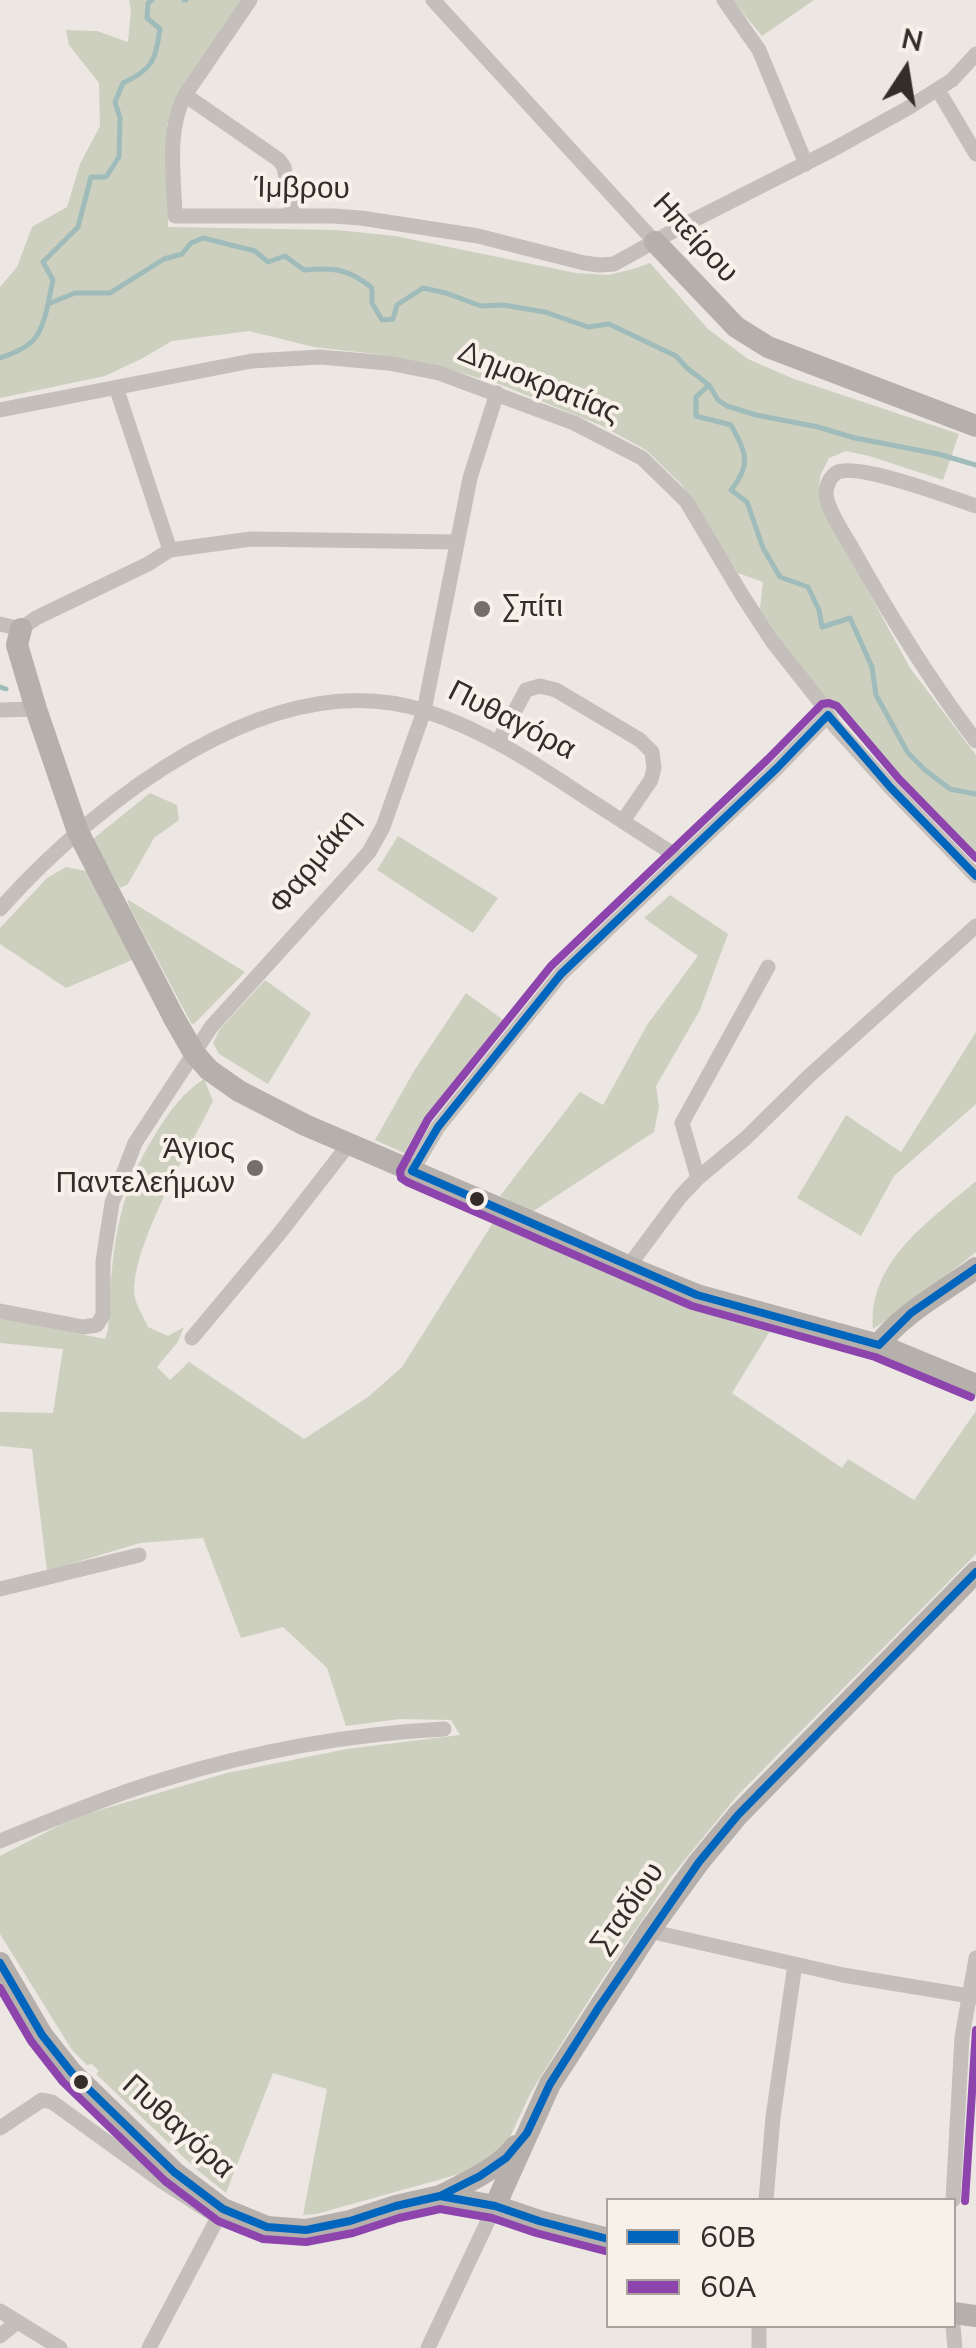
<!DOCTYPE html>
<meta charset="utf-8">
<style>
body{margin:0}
#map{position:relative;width:976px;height:2348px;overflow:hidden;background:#ece7e2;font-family:"Nunito Sans",sans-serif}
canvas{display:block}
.legend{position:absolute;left:606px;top:2198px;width:350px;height:130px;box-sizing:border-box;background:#f8f1ea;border:2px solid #aaa39d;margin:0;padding:12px 18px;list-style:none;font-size:30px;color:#352d2a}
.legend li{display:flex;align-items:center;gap:20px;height:50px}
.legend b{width:50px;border:2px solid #aaa39d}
.north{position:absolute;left:856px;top:20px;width:100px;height:100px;-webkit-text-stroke:8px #f8f1ea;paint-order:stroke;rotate:12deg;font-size:28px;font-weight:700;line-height:40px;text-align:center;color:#352d2a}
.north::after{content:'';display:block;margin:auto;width:35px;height:45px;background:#352d2a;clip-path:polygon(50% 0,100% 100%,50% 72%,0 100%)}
</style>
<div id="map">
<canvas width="976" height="2348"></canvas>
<ul class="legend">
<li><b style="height:12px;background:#0065bd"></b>60Β</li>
<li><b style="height:12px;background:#8e44ad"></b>60Α</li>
</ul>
<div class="north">N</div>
</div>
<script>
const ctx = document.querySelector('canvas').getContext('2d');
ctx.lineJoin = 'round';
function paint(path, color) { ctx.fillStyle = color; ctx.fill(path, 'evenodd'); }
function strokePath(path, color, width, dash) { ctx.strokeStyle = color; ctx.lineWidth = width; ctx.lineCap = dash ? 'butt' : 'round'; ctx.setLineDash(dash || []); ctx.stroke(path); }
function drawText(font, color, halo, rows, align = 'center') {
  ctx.font = font + ' "Nunito Sans",sans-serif'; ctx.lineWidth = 8; ctx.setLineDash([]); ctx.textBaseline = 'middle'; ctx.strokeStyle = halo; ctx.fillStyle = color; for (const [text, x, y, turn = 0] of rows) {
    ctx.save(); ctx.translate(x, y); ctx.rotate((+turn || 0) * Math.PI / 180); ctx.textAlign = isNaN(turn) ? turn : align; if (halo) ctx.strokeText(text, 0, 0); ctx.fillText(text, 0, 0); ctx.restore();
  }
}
paint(new Path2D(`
 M129,0h114l-65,96 -11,29 1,102 169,3 58,6 181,37 32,2 25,-6 17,-6 58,66 40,30 46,20 165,55 -16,46 -74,-24 -23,-5 -17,7 -9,18 -1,17 12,30 79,145 66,87v103c-35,-38 -73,-72 -108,-110 -40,-43 -77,-90 -108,-139l3,-27 -25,-9 -56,-88 -36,-35 -46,-25 -101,-41 -61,-18 -54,-11 -70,-8 -65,-16 -77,10 -29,17 -38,18 -105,22v-111l17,-20 15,-40 35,-20 13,-43 20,-38 -1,-43 -30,-38 -3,-15 31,1 31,11 3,-32z
 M732,0h82l-52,36z
 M150,793l27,12 2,15 -25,18 -26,46 -8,4 -27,-49z
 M398,836l100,62 -25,35 -96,-63z
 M66,867l20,4 46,89 -66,28 -66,-44v-16l47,-50z
 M670,895l58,39 -28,76 -44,76 3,21 -5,25 -122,80 -32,-16 80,-104 23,13 44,-80 51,-69 -54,-38z
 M127,899l118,73 -51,52 -3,-1 -61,-115z
 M265,980l46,33 -43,71 -49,-30 -6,-11 7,-14z
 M466,993l43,31c-40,42 -71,80 -103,130l-31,-14 39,-69z
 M976,1032v72l-82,72 -33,60 -64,-38 49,-83 55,37z
 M204,1079l9,22c-21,43 -86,152 -78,197 2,9 9,20 13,29l20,9 16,-9 -7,16 -20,24 13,13 19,-18 115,77 64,-42 34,-30 92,-146 150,68 54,20 75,17 -41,67 110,75 6,-9 66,41 62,-89v143l-239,242 -67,82 -76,114 -63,100 -22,47 -35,31 -158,44 -13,1 24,-126 -54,-16 -47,120 -30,-24 -100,-95 3,-3 -7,-7 -5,1 -15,-15 -72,-116v-78l56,-29 30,-13 141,-41 120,-24 113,-14 -9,-15 -51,-1 -54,7 -19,-58 -44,-41 -42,11 -38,-100 -63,5 -93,28 -15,-122 -32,-3v-34l53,1 10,-64 -63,-6v-25l105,21 3,-9c4,-77 7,-134 50,-200 13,-21 25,-37 46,-51z
 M976,1181v71l-41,33 -62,44c-5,-69 57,-108 103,-148z`), '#cdd0be');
strokePath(new Path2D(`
 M184,0h2
 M48,304l5,-24 -10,-18 35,-35 13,-50h15l13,-20 1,-39 -5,-16 8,-19c30,-14 32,-22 37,-54l-13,-11 1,-15 4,-3
 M0,358c33,-11 41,-20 48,-54l27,-11h35l54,-34 18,-5 9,-11 12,-5 52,13 13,11 17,-6 19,14c29,-3 45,-1 68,18v15l10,17 11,-1 4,-14 26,-17 23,5 35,13 22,-1 42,7 43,15 21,-3 67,32 11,12 22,17 9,15 9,6 29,9 62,12 37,11 83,16 38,11
 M709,385l-13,12v19l35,9c15,28 21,39 0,65l16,12 16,46 17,29 28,10 11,23 3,17 28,-9 22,49 4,28 32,58 17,17 25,19 26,5
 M0,687l6,2`), '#a0bcba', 5);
strokePath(new Path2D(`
 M250,0l-65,95c-19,36 -11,81 -10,121h158l28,2 117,18 106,27 15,2 15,-1 72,-40 146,-74 76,-42 44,-28 24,-26
 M433,0l222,242
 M724,0l35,50 47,114
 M938,90l38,64
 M185,95l94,65 5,7 9,49
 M116,387l54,163
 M0,410l252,-49 68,-4 68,6 51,10 135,50 68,35 44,43 56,94 30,46 49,62 13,22 56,62 86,89
 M976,506c-24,-8 -121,-45 -140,-33 -6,4 -10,13 -10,20 0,15 18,41 26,55 37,66 78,133 124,193
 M0,624l21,5 15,-11 112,-54 22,-14 81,-11 205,3
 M0,710l36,-1
 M498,742l28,-52 14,-4 16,4 84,50 12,12 2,16 -3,12 -28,41
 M0,909c95,-106 272,-248 425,-198 59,19 109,52 160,86 32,21 64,41 96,62
 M412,1171l26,-44 123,-153 216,-206 51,-53
 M698,1178l-16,-55 86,-156
 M628,1267l52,-70 18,-19 48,-40 63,-62 167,-150
 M0,1311l83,16 14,-2 6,-10v-54l9,-58 23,-60 76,-116 144,-159 14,-16 14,-25 41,-116 46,-233 27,-85
 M192,1338l87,-104 70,-90
 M0,1589l139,-34
 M0,1841c54,-22 109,-45 165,-62 91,-28 184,-45 279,-50
 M649,1931l194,44 133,22
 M0,2128l42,-28 10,2 108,78 56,36
 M766,2200l7,-83 22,-153
 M953,2200l9,-163 14,-79
 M0,2311l60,37
 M953,2326l2,22
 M0,2336l16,-13
 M149,2348l73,-138
 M428,2348l67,-142
 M759,2348v-22`), '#c4bfbb', 15);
strokePath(new Path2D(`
 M655,242l81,85 32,20 208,79
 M21,629l-4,16 19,64 42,123 96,186 20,35 15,17 30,21 66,34 243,104 90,42 59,24 182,50 97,40
 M879,1345c19,-29 69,-56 97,-77
 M0,1963l42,72 30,38 102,99 49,37 44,18 39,3 44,-9 46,-15 44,-10 55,10 44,15 69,18
 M440,2196c28,-14 56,-26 76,-50
 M495,2206l55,-122 99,-153 50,-69 39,-47 238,-243
 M954,2313l22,3`), '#b5b0ac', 22);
strokePath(new Path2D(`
 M976,876l-86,-89 -62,-72 -51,53 -216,206 -123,153 -26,44 285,124 182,50 32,-32 65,-45
 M0,1963l42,72 30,38 102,99 49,37 44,18 39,3 44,-9 46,-15 44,-10 55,10 44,15 69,18
 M440,2196l40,-20 26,-18 21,-25 23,-49 49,-77 100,-145 39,-47 238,-243`), '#0065bd', 8);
strokePath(new Path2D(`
 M971,1397l-96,-40 -183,-51 -285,-124 -6,-4 -1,-7 28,-52 123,-153 217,-207 54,-55 7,-1 8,3 62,73 77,79
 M0,1988l31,53 32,41 102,99 53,40 45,18 43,3 47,-9 46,-15 41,-9 52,9 44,15 69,18
 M965,2201l11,-171`), '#8e44ad', 8);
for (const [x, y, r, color] of [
 [482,609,10,"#756e6a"],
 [255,1168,10,"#756e6a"],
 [477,1199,9,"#352d2a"],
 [81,2082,9,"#352d2a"]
]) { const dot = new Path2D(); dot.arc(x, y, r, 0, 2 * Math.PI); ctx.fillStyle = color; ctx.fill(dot); strokePath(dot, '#f8f1ea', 4); }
drawText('30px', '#352d2a', '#f8f1ea', [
 ["Ίμβρου",302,190,1],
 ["Ηπείρου",694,239,47],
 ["Δημοκρατίας",538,384,22],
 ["Πυθαγόρα",511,722,27],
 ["Φαρμάκη",316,863,-51],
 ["Σταδίου",629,1909,-55],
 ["Πυθαγόρα",177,2128,42]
]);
drawText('30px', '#352d2a', '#f8f1ea', [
 ["Σπίτι",502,609],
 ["Άγιος",235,1151,"right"],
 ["Παντελεήμων",235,1185,"right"]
], 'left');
</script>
